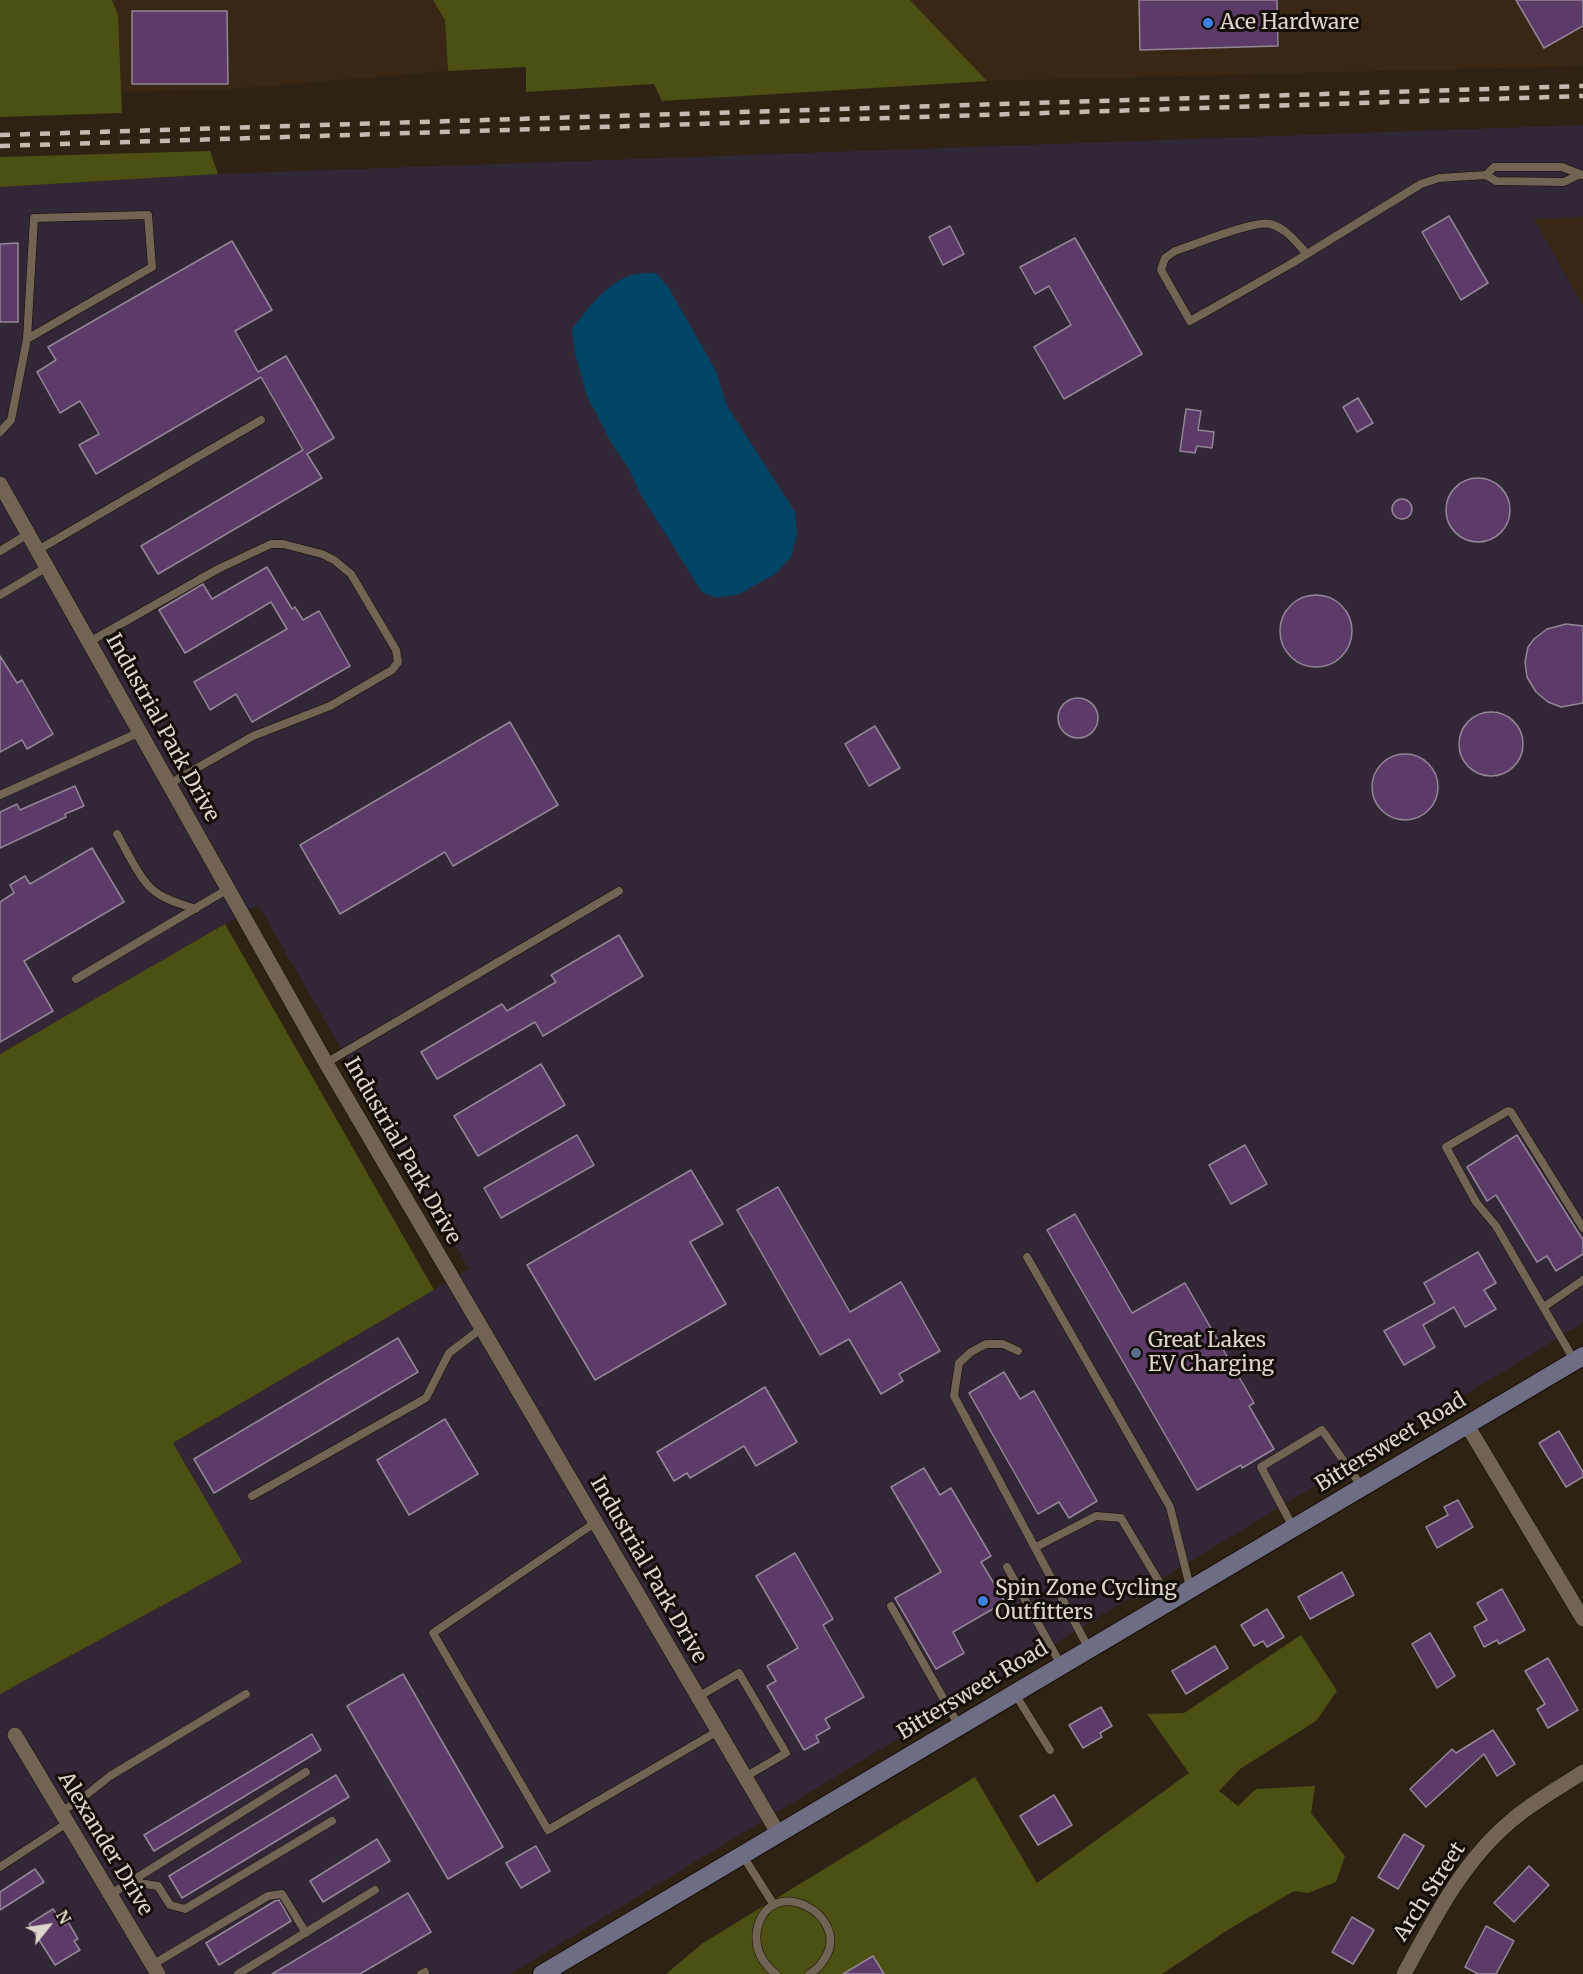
<!DOCTYPE html>
<style>
body{margin:0}
#map{position:relative;width:1583px;height:1974px;overflow:hidden;background:#2e2215;font-family:Merriweather,serif}
canvas{display:block}
.north{position:absolute;left:18px;top:1896px;width:60px;height:60px;-webkit-text-stroke:4px #120d07;paint-order:stroke;rotate:60deg;font-size:16px;font-weight:700;line-height:24px;text-align:center;color:#ded6cd}
.north::after{content:'';display:block;margin:auto;width:21px;height:27px;background:#ded6cd;clip-path:polygon(50% 0,100% 100%,50% 72%,0 100%)}
</style>
<div id="map">
<canvas width="1583" height="1974"></canvas>
<div class="north">N</div>
</div>
<script>
const ctx = document.querySelector('canvas').getContext('2d');
ctx.lineJoin = 'round';
function paint(path, color) { ctx.fillStyle = color; ctx.fill(path, 'evenodd'); }
function strokePath(path, color, width, dash) { ctx.strokeStyle = color; ctx.lineWidth = width; ctx.lineCap = dash ? 'butt' : 'round'; ctx.setLineDash(dash || []); ctx.stroke(path); }
function drawText(font, color, halo, rows, align = 'center') {
  ctx.font = font + ' Merriweather,serif'; ctx.lineWidth = 6; ctx.setLineDash([]); ctx.textBaseline = 'middle'; ctx.strokeStyle = halo; ctx.fillStyle = color; for (const [text, x, y, turn = 0] of rows) {
    ctx.save(); ctx.translate(x, y); ctx.rotate((+turn || 0) * Math.PI / 180); ctx.textAlign = isNaN(turn) ? turn : align; if (halo) ctx.strokeText(text, 0, 0); ctx.fillText(text, 0, 0); ctx.restore();
  }
}
paint(new Path2D(`
 M112,0h321l12,20 3,51 -216,18 -111,3 -3,-77z
 M910,0h673v66l-596,15z
 M1583,217v89l-50,-87z`), '#372714');
paint(new Path2D(`
 M1583,125v92l-49,2 49,87v1017l-1073,651h-510v-280l242,-132 -69,-119 296,-174 -211,-364 -258,149v-867l218,-13z`), '#322736');
paint(new Path2D(`
 M0,0h112l6,15 4,98 -122,4z
 M433,0h477l77,81 -325,20 -8,-17 -128,8v-25l-78,4 -3,-51z
 M210,151l8,23 -218,13v-30z
 M225,924l209,366 -261,153 69,119 -242,132v-640z
 M1301,1635l36,56 -21,30 -76,48 -21,22 19,15 18,-17 59,-3 -4,27 34,43 -9,26 -28,11 -14,-2 -68,40 -64,43h-496l37,-31 272,-166 62,106 152,-110 -42,-59 37,-1z`), '#4c5013');
paint(new Path2D(`
 M656,273l12,14 48,84 11,35 68,106 2,21 -6,24 -16,17 -36,20 -22,4 -15,-6 -61,-97 -13,-28 -16,-23 -25,-48 -12,-43 -3,-24c15,-20 38,-50 64,-55 7,-1 13,-1 20,-1z`), '#004566');
const building = new Path2D(`
 M1139,0h138l1,46 -138,4z
 M1516,0h67v26l-39,22z
 M132,11h95l1,73h-96z
 M1449,216l39,67 -27,17 -39,-68z
 M950,226l14,28 -21,11 -14,-28z
 M1075,238l67,116 -78,45 -30,-52 37,-22 -22,-39 -14,8 -15,-27z
 M232,241l40,69 -37,21 23,41 28,-16 48,82 -27,16 15,24 -164,96 -17,-28 162,-96 -42,-73 -165,97 -17,-29 20,-11 -19,-33 -20,12 -23,-41 19,-12 -8,-13z
 M18,243v79h-18v-78z
 M1358,398l15,25 -16,9 -14,-25z
 M1186,409l15,2 -3,19 16,2 -2,16 -15,-2 -2,7 -15,-2z
 M1446 510a32 32 0 1 1 64 0a32 32 0 1 1-64 0Z
 M1392 509a10 10 0 1 1 20 0a10 10 0 1 1-20 0Z
 M267,567l25,42 3,-2 8,13 16,-9 31,55 -98,56 -16,-28 -26,16 -16,-28 93,-53 -16,-27 -86,51 -26,-43 44,-26 9,15z
 M1280 631a36 36 0 1 1 72 0a36 36 0 1 1-72 0Z
 M1566,624l17,2v77l-22,4 -13,-5 -12,-10 -9,-15 -2,-15 3,-15 6,-8 13,-10z
 M0,656l17,27 5,-3 31,54 -26,15 -5,-9 -22,12z
 M1058 718a20 20 0 1 1 40 0a20 20 0 1 1-40 0Z
 M1459 744a32 32 0 1 1 64 0a32 32 0 1 1-64 0Z
 M510,722l48,83 -105,61 -8,-14 -105,62 -40,-69z
 M875,726l25,42 -31,18 -24,-42z
 M1372 787a33 33 0 1 1 66 0a33 33 0 1 1-66 0Z
 M75,786l9,20 -19,8 1,3 -66,31v-36l17,-8 3,6z
 M92,848l32,54 -100,59 29,50 -53,31v-140l14,-9 -4,-8 15,-9 5,8z
 M619,935l24,41 -100,60 -8,-14 -98,57 -16,-27 81,-48 5,7 49,-29 -5,-7z
 M541,1064l24,41 -87,51 -24,-40z
 M577,1135l17,30 -93,53 -17,-30z
 M1517,1135l66,105v14l-27,17 -9,-15 -10,6 -41,-67 -9,6 -20,-34z
 M1245,1145l22,39 -36,20 -22,-39z
 M691,1170l32,54 -33,18 36,62 -131,76 -68,-115z
 M778,1187l72,125 51,-30 39,69 -41,23 4,7 -22,13 -32,-55 -29,16 -83,-145z
 M1075,1214l57,99 53,-30 69,120 -5,3 25,43 -32,19 -1,-3 -44,25 -150,-260z
 M1478,1252l18,31 -12,7 12,19 -31,18 -11,-20 -31,18 12,22 -31,18 -20,-34 51,-28 -11,-20z
 M398,1338l20,34 -204,121 -20,-34z
 M1004,1372l16,27 14,-8 63,110 -28,17 -10,-16 -21,12 -69,-121z
 M765,1387l32,55 -41,24 -12,-20 -54,32 -3,-5 -13,8 -17,-29z
 M445,1419l33,55 -69,41 -32,-55z
 M1559,1431l24,41v5l-17,10 -27,-44z
 M924,1468l16,27 11,-7 40,68 -10,6 24,40 -52,30 11,21 -28,16 -41,-71 46,-26 -50,-85z
 M1458,1500l15,27 -36,21 -11,-21 22,-12 -4,-8z
 M795,1553l38,66 -10,6 41,72 -39,22 5,9 -14,8 3,6 -15,8 -37,-64 9,-5 -9,-15 31,-18 -42,-72z
 M1342,1572l12,23 -44,24 -12,-22z
 M1502,1589l23,41 -26,14 -2,-4 -13,7 -10,-20 13,-7 -10,-17z
 M1267,1609l17,28 -17,10 -4,-6 -9,5 -13,-21z
 M1430,1633l25,43 -18,12 -25,-44z
 M1215,1646l13,22 -42,26 -14,-23z
 M1548,1658l30,52 -30,18 -11,-19 8,-5 -20,-33z
 M403,1674l100,173 -55,32 -101,-173z
 M1101,1707l11,19 -12,7 2,4 -19,11 -14,-23z
 M1493,1730l22,34 -18,12 -13,-22 -58,53 -16,-18 42,-40 4,4z
 M312,1734l9,16 -167,101 -10,-16z
 M336,1775l13,22 -167,101 -13,-22z
 M1054,1795l18,30 -34,20 -18,-29z
 M1404,1834l20,12 -26,43 -20,-12z
 M377,1839l13,22 -67,41 -13,-21z
 M536,1846l14,25 -29,17 -15,-25z
 M1529,1866l20,19 -35,37 -20,-19z
 M35,1869l9,13 -44,28v-18z
 M408,1893l23,39 -71,42h-88z
 M279,1900l12,21 -72,44 -13,-22 69,-42z
 M53,1909l11,16 4,-3 10,17 -4,2 6,9 -25,15 -26,-41z
 M1352,1917l22,13 -21,34 -21,-12z
 M1486,1926l28,15 -18,33h-18l-13,-7z
 M873,1956l11,18h-41z`);
paint(building, '#5c3b68');
strokePath(building, '#928697', 1.5);
const lane = new Path2D(`
 M1486,175l8,-8h68l20,8
 M1307,254c-11,-12 -21,-26 -37,-30 -16,-4 -77,21 -95,27l-10,7 -4,12 29,51 99,-56 132,-81 18,-6 47,-3 10,6 68,1 14,-7
 M0,432l11,-12 16,-81 7,-121 114,-3 4,52 -125,72
 M38,550l223,-130
 M0,551l28,-17
 M0,595l47,-28
 M89,642l129,-73 53,-25h12l39,10 12,6 17,14 45,76 2,12 -6,8 -62,36 -77,30 -84,48
 M0,795l140,-63
 M117,834c10,17 22,44 36,56 12,10 28,14 43,19
 M76,979l152,-90
 M326,1063l293,-172
 M1027,1257l143,250 20,80
 M1544,1307l39,-27
 M1018,1351l-15,-7h-17l-15,8 -12,11 -5,33 135,253
 M1574,1360l-78,-134 -20,-24 -30,-55 62,-36 3,1 72,116
 M252,1496l174,-98 23,-45 33,-25
 M596,1522l-163,111 115,197 170,-99
 M1293,1527l-32,-60 61,-37 40,57
 M1036,1547l60,-31 25,2 49,82
 M1007,1567l54,98
 M891,1606l68,120
 M1015,1694l35,56
 M698,1697l41,-24 47,80 -41,24
 M61,1812l24,-16 25,-20 136,-82
 M743,1856l31,49
 M0,1867l67,-44
 M132,1882l26,4 12,19 15,4 147,-88
 M111,1894l195,-122
 M152,1965l116,-69 14,-2 24,39
 M238,1974l137,-84
 M421,1974l4,-2
 M776,1974c-14,-11 -22,-25 -19,-44 12,-59 95,-15 68,28 -4,7 -10,13 -16,16`);
const street = new Path2D(`
 M0,484l326,579 452,770
 M1467,1425l116,194
 M15,1735l143,239
 M1404,1974c30,-55 58,-112 107,-153 22,-19 48,-33 72,-49`);
const secondary = new Path2D(`
 M542,1974l1041,-618`);
strokePath(lane, '#160b02', 9);
strokePath(street, '#160b02', 16);
strokePath(secondary, '#160b02', 20);
strokePath(lane, '#716454', 8);
strokePath(street, '#716454', 15);
strokePath(secondary, '#6d6d84', 18);
strokePath(new Path2D(`
 M0,135l1583,-49
 M0,146l1583,-50`), '#c3bbb1', 4.5, [10, 10]);
for (const [x, y, r, color] of [
 [1208,23,6,"#3f7fe0"],
 [1136,1353,6,"#5c6f8a"],
 [983,1601,6,"#3f7fe0"]
]) { const dot = new Path2D(); dot.arc(x, y, r, 0, 2 * Math.PI); ctx.fillStyle = color; ctx.fill(dot); strokePath(dot, '#120d07', 2); }
drawText('21px', '#ded6cd', '#120d07', [
 ["Ace Hardware",1220,23],
 ["Great Lakes",1148,1341],
 ["EV Charging",1148,1365],
 ["Spin Zone Cycling",995,1589],
 ["Outfitters",995,1613]
], 'left');
drawText('21px', '#ded6cd', '#120d07', [
 ["Industrial Park Drive",162,728,61],
 ["Industrial Park Drive",402,1151,60],
 ["Bittersweet Road",1391,1443,-31],
 ["Industrial Park Drive",648,1570,60],
 ["Bittersweet Road",973,1691,-31],
 ["Alexander Drive",105,1844,59],
 ["Arch Street",1430,1892,-57]
]);
</script>
